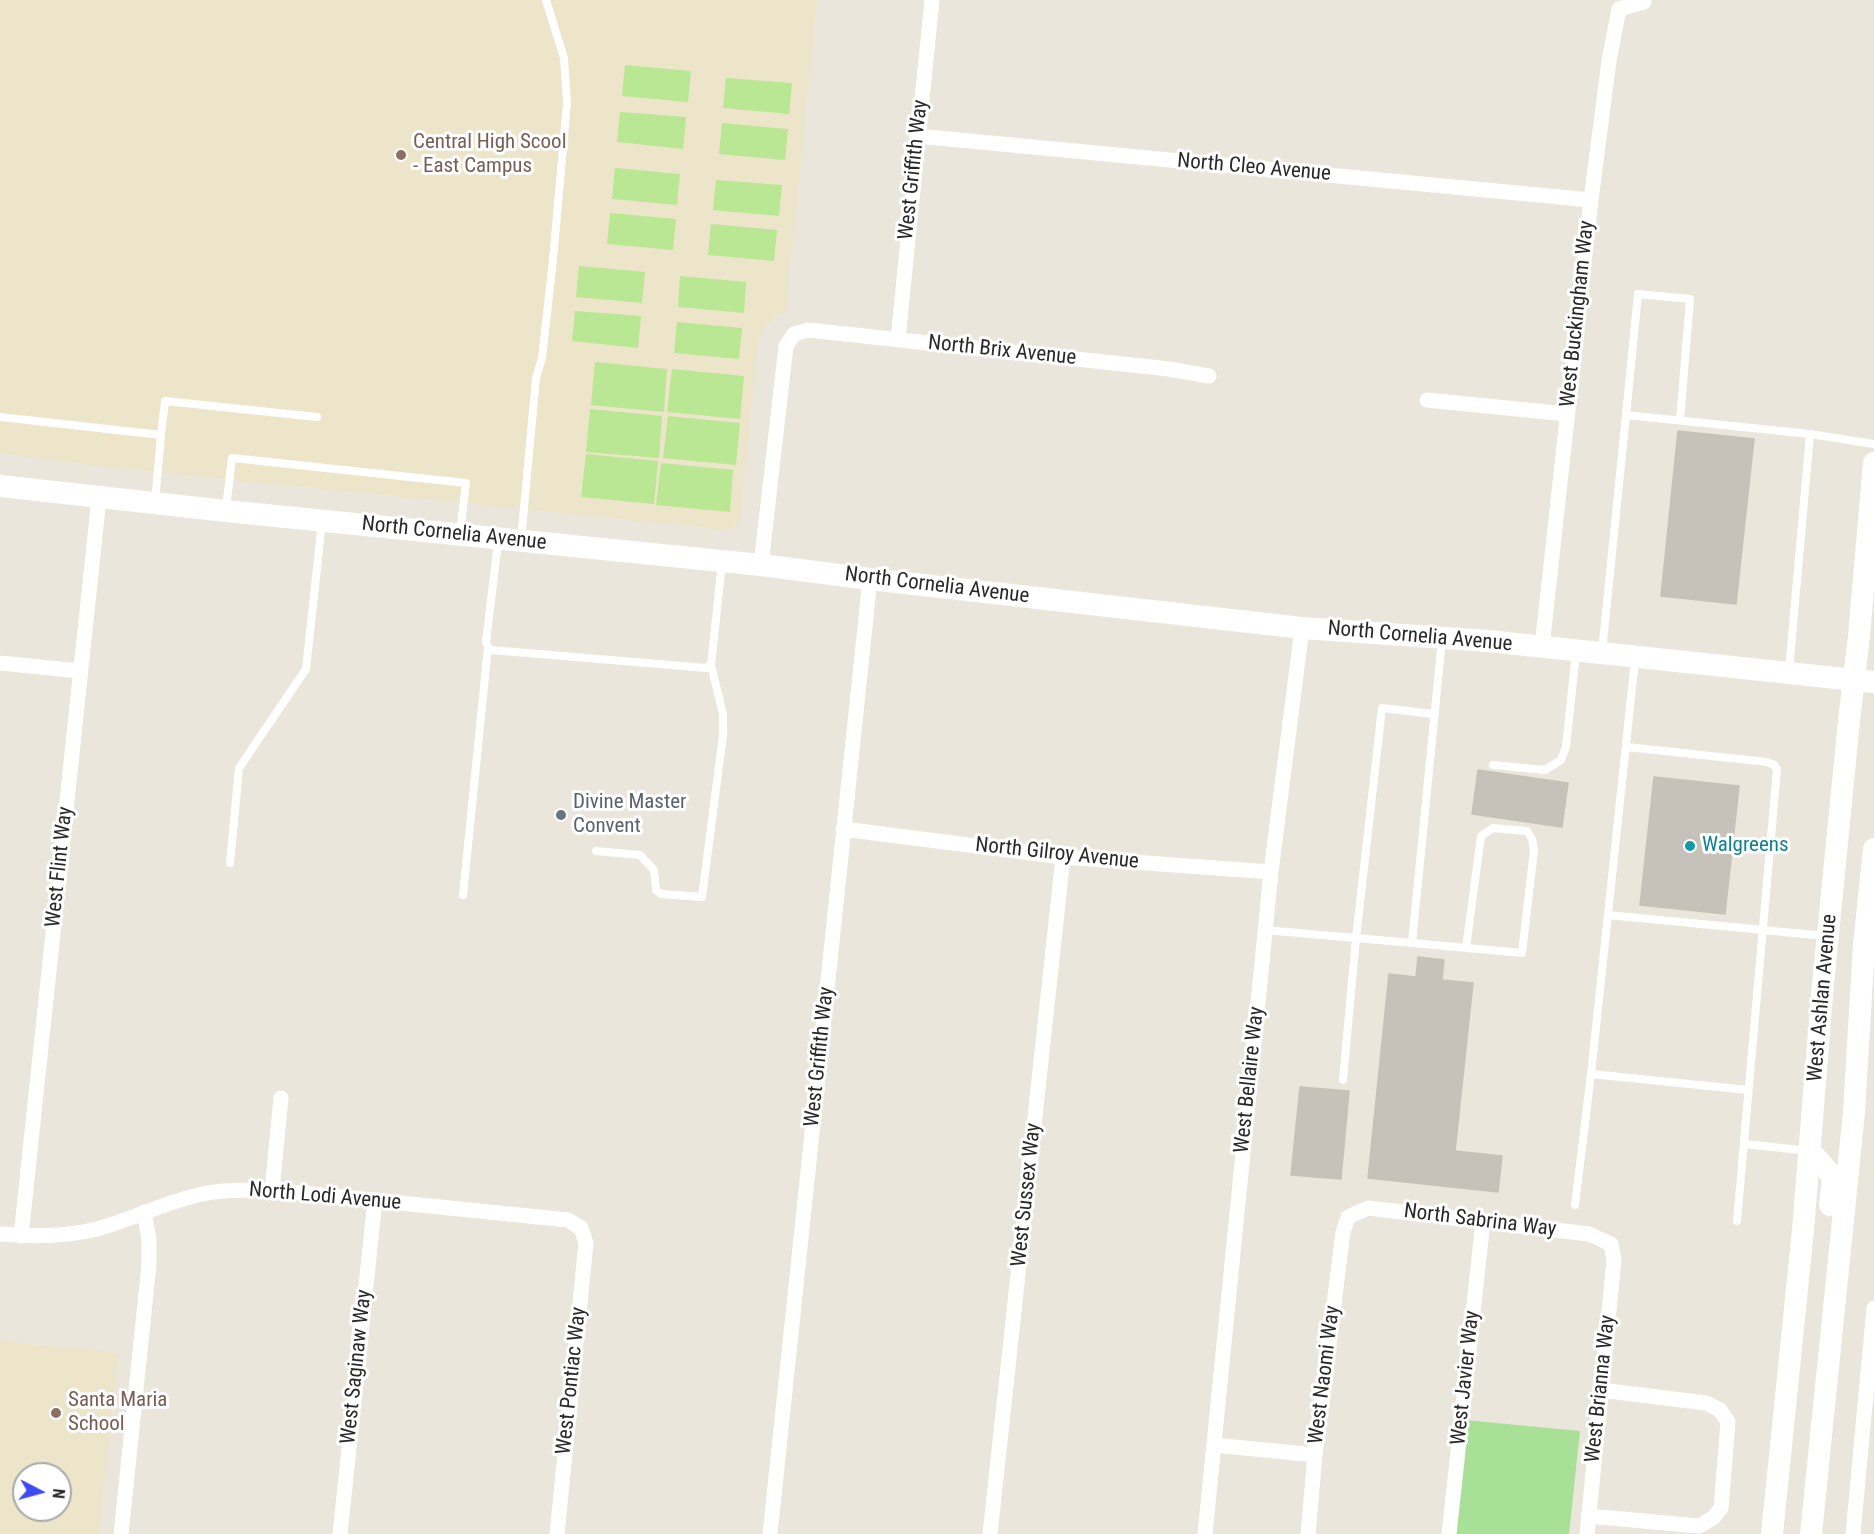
<!DOCTYPE html>
<style>
body{margin:0}
#map{position:relative;width:1874px;height:1534px;overflow:hidden;background:#ebe6db;font-family:"Roboto Condensed",sans-serif}
canvas{display:block}
.north{position:absolute;left:12px;top:1462px;width:60px;height:60px;box-sizing:border-box;background:#fff;border:2px solid #a9a9a9;border-radius:50%;rotate:96deg;font-size:16px;font-weight:700;line-height:24px;text-align:center;color:#292929}
.north::after{content:'';display:block;margin:auto;width:21px;height:27px;background:#3e4af4;clip-path:polygon(50% 0,100% 100%,50% 72%,0 100%)}
</style>
<div id="map">
<canvas width="1874" height="1534"></canvas>
<div class="north">N</div>
</div>
<script>
const ctx = document.querySelector('canvas').getContext('2d');
ctx.lineJoin = 'round';
function paint(path, color) { ctx.fillStyle = color; ctx.fill(path, 'evenodd'); }
function strokePath(path, color, width, dash) { ctx.strokeStyle = color; ctx.lineWidth = width; ctx.lineCap = dash ? 'butt' : 'round'; ctx.setLineDash(dash || []); ctx.stroke(path); }
function drawText(font, color, halo, rows, align = 'center') {
  ctx.font = font + ' "Roboto Condensed",sans-serif'; ctx.lineWidth = 6; ctx.setLineDash([]); ctx.textBaseline = 'middle'; ctx.strokeStyle = halo; ctx.fillStyle = color; for (const [text, x, y, turn = 0] of rows) {
    ctx.save(); ctx.translate(x, y); ctx.rotate((+turn || 0) * Math.PI / 180); ctx.textAlign = isNaN(turn) ? turn : align; if (halo) ctx.strokeText(text, 0, 0); ctx.fillText(text, 0, 0); ctx.restore();
  }
}
paint(new Path2D(`
 M0,0h817l-31,311 -9,4 -9,8 -6,9 -4,10 -18,179 -11,9 -621,-63 -108,-14z
 M0,1341l118,12 -19,181h-99zM24,1474h36v36h-36z`), '#ece5ca');
paint(new Path2D(`
 M1465,1420l115,11 -11,103h-116z`), '#a8e098');
paint(new Path2D(`
 M625,65l66,6 -3,31 -66,-6z
 M726,78l66,5 -3,31 -66,-6z
 M620,112l66,5 -3,32 -66,-7z
 M722,123l66,6 -3,31 -66,-6z
 M615,168l65,6 -3,31 -65,-6z
 M716,180l66,5 -3,31 -66,-6z
 M610,213l66,6 -3,31 -66,-6z
 M711,224l66,6 -3,31 -66,-6z
 M579,266l66,6 -3,31 -66,-6z
 M680,276l66,6 -2,31 -66,-6z
 M575,311l66,5 -3,32 -66,-7z
 M677,322l65,6 -3,31 -65,-6z
 M595,362l72,7 -3,43 -73,-7z
 M672,369l72,7 -4,43 -73,-7z
 M590,409l72,7 -3,42 -73,-6z
 M668,416l72,7 -4,42 -73,-7z
 M586,454l72,7 -4,43 -73,-7z
 M661,463l72,7 -3,42 -74,-7z`), '#bae794');
const building = new Path2D(`
 M1678,431l76,8 -18,165 -75,-8z
 M1478,770l90,13 -6,44 -90,-13z
 M1654,777l85,9 -14,128 -85,-9z
 M1418,957l26,3 -2,20 31,3 -18,168 47,5 -4,36 -130,-14 21,-204 27,3z
 M1300,1087l49,4 -8,88 -50,-4z`);
paint(building, '#c6c2ba');
strokePath(building, '#c6c2b5', 1.5);
strokePath(new Path2D(`
 M1626,415l12,-121 52,5 -10,121
 M0,417l161,18 -6,67
 M161,435l4,-34 152,16
 M226,508l6,-50 234,25 -6,50
 M521,540l15,-162 6,-20 11,-98 14,-157 -3,-45 -18,-58
 M488,647l3,3 215,18 5,-3
 M1602,652l24,-237 184,19
 M1635,660l-44,414 157,16
 M1789,670l21,-236 64,10
 M1433,714l-51,-6 -26,230 56,5 30,-304
 M1627,747l140,15 7,3 3,4 -40,452
 M1493,765l52,5 16,-10 5,-13 10,-95
 M596,851l44,4 14,15 2,20 5,4 41,3 21,-162v-21l-12,-49 11,-103
 M230,863l9,-95 67,-99 16,-147
 M463,895l25,-248 -2,-5 12,-100
 M1608,915l217,21
 M1265,930l91,8 -13,142
 M1412,943l110,10 12,-103 -2,-11 -5,-8 -34,-3 -12,8 -15,112
 M1745,1144l64,7
 M1575,1205l16,-131`), '#fff', 8);
strokePath(new Path2D(`
 M917,136l674,64
 M898,339l34,-339
 M1427,400l140,14
 M761,565l25,-219 8,-12 14,-4 361,39 40,7
 M1542,647l49,-447 18,-139 10,-52 25,-7
 M0,663l80,8
 M843,829l220,28 208,15
 M272,1190l9,-92
 M0,1234c33,3 65,3 97,-5 34,-9 66,-26 101,-34 24,-6 49,-5 74,-5l296,30 13,8 5,15 -29,291
 M21,1236l78,-738
 M1214,1445l101,10
 M1588,1516l111,10 14,-8 8,-10 7,-86 -8,-12 -14,-7 -105,-13
 M121,1534l28,-269v-26l-5,-27
 M340,1534l35,-334
 M770,1534l100,-955
 M990,1534l73,-677
 M1205,1534l66,-662 31,-244
 M1308,1534l7,-79 28,-223 5,-15 20,-9 221,26 22,10 3,16 -27,274
 M1449,1534l34,-313
 M1853,1534l21,-226`), '#fff', 15);
strokePath(new Path2D(`
 M0,486l226,25 535,54 109,14 432,49 186,13 386,41
 M1810,1151l23,26 -3,28
 M1772,1534l31,-304 19,-235 27,-274 10,-85 15,-173
 M1811,1534l43,-422 10,-167 10,-96`), '#fff', 22);
for (const [x, y, r, color] of [
 [401,155,6,"#8d6e63"],
 [561,815,6,"#6b7280"],
 [1690,846,6,"#0f9aa8"],
 [56,1413,6,"#8d6e63"]
]) { const dot = new Path2D(); dot.arc(x, y, r, 0, 2 * Math.PI); ctx.fillStyle = color; ctx.fill(dot); strokePath(dot, '#fff', 2); }
drawText('21px', '#785e54', '#fff', [
 ["Central High Scool",413,143],
 ["- East Campus",413,167],
 ["Santa Maria",68,1401],
 ["School",68,1425]
], 'left');
drawText('21px', '#292929', '#fff', [
 ["North Cleo Avenue",1254,168,5],
 ["West Griffith Way",914,170,-84],
 ["West Buckingham Way",1578,314,-84],
 ["North Brix Avenue",1002,351,6],
 ["North Cornelia Avenue",454,534,6],
 ["North Cornelia Avenue",937,586,7],
 ["North Cornelia Avenue",1420,637,5],
 ["North Gilroy Avenue",1057,854,6],
 ["West Flint Way",60,867,-84],
 ["West Ashlan Avenue",1823,998,-85],
 ["West Griffith Way",820,1057,-84],
 ["West Bellaire Way",1250,1080,-84],
 ["West Sussex Way",1027,1195,-84],
 ["North Lodi Avenue",325,1197,5],
 ["North Sabrina Way",1480,1221,7],
 ["West Saginaw Way",357,1367,-84],
 ["West Naomi Way",1325,1375,-83],
 ["West Javier Way",1466,1378,-84],
 ["West Pontiac Way",572,1381,-84],
 ["West Brianna Way",1601,1389,-84]
]);
drawText('21px', '#5b616d', '#fff', [
 ["Divine Master",573,803],
 ["Convent",573,827]
], 'left');
drawText('21px', '#0d838f', '#fff', [
 ["Walgreens",1702,846]
], 'left');
</script>
